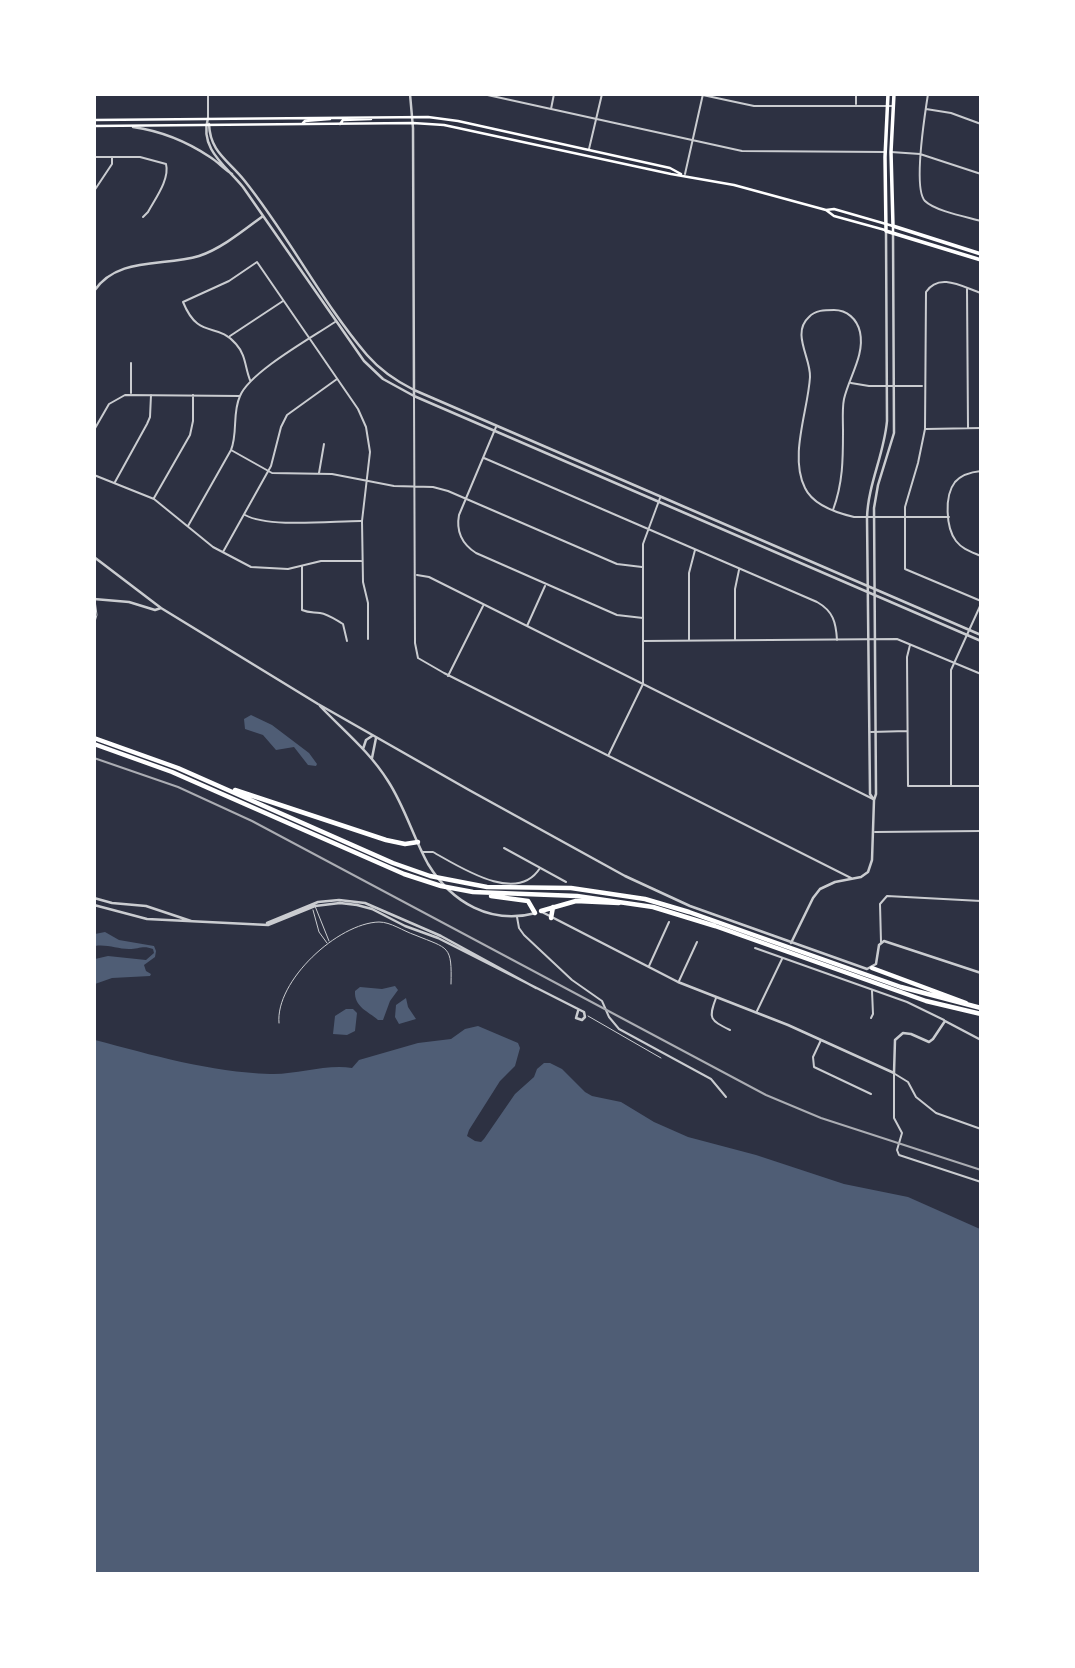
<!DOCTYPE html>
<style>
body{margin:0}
#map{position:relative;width:1075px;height:1668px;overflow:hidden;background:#2d3142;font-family:Poppins,sans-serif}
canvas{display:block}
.frame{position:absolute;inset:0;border:96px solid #fff;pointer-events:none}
</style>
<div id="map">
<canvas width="1075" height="1668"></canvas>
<div class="frame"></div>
</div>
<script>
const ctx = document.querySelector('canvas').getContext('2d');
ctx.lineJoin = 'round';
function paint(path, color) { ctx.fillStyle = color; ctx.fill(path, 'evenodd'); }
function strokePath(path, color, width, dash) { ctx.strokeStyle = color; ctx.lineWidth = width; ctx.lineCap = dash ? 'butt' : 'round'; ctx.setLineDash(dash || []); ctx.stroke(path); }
paint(new Path2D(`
 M251,715l21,10 37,28 8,11 -1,2 -8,-1 -14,-18 -18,3 -13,-15 -18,-6 -1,-10z
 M105,932l14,8 35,6 2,5 -1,6 -11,8 2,6 5,3 -1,2 -38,2 -17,6v-25l13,-3 38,4 8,-7 -1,-4c-10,-4 -14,0 -24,0 -12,0 -22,-5 -34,-3v-12z
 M395,986l3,4 -8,11 -7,19h-5c-10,-9 -24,-13 -23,-29l5,-4 22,2z
 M406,998l2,9 8,12 -17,5 -4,-7 1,-12z
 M346,1009h7l4,4 -2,18 -8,4 -14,-1 2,-18z
 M478,1026l40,17 2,5 -5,18 -15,15 -31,49 -2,6 8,5 6,1 3,-3 31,-45 19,-17 3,-8 7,-6h6l12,6 23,23 7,4 29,6 33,20 34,15 68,18 88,29 64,13 72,32v344h-885v-533c57,15 115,32 175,34 27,1 55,-10 82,-6l7,-8 59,-17 33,-4 14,-10z`), '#4f5d75');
strokePath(new Path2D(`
 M94,625l3,-10 -2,-15
 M315,906l14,35
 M313,910l6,22 8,11
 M588,1016l73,42
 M279,1023c-4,-42 59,-100 100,-101 12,0 24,9 36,13 34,14 37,10 36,49`), '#caccd0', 1);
strokePath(new Path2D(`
 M208,94v23
 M483,94l259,57 143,1
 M698,94l56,12h138
 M856,94v10
 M928,94c-3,19 -15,95 -3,107 10,10 42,16 56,20
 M551,109l3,-15
 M926,109l25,4 30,11
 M589,149l13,-55
 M891,152l29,2 61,20
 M94,157h46l26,7c4,15 -11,35 -18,48l-5,5
 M685,174l18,-80
 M94,191l18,-27v-6
 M967,289l1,139
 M981,293c-18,-6 -42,-21 -55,-1l-1,137 -7,34 -13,44v62l76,32
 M230,336l53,-35
 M250,380c-5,-12 -4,-25 -14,-36 -19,-23 -37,-3 -53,-42l46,-21 28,-19 101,147 8,18 4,25 -8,69 1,61 5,21v36
 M851,383l18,3h53
 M131,393v-30
 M414,396l1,247 3,15 26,15 407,205
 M496,427l-37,88c-3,16 3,29 17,38l141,62 26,3
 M926,429l55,-1
 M94,430l15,-26 16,-9 115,1
 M231,450l41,23 60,1 62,12 39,1 15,4 169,73 25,3
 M484,458l333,144c16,9 19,20 20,38
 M981,471c-10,1 -19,3 -26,11 -11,14 -9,46 1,59 6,8 16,11 25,15
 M319,473l5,-29
 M94,475l60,24 59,48 38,20 37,2 33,-8h40
 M115,482l32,-58 3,-7 1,-22
 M154,498l36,-63 3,-14v-26
 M833,510c10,-27 10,-51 10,-79 0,-10 -1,-22 1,-32 5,-22 21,-44 16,-67 -3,-13 -13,-22 -26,-22 -9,0 -19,0 -25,7 -18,16 2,41 1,60 -2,34 -21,79 -5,111 8,17 32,25 49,29h95
 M245,515c23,13 87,6 116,6
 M188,526l43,-76c7,-17 1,-37 9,-54 10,-24 71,-58 95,-74
 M223,552l48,-86 10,-39 6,-12 50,-36
 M302,567v43c7,3 11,2 18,3 8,1 16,7 23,11l4,17
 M417,575l12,2 444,222
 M527,626l18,-40
 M689,640v-67l6,-23
 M735,640v-51l4,-19
 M643,641l254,-2 84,35
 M910,645l-3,12 1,129h73
 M448,676l35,-70
 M871,732l36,-1
 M609,754l34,-70v-140l17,-46
 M951,785v-115l30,-66
 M875,832l106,-1
 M504,848l62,34
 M423,852h10c27,15 84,53 107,16
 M517,917l2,11 5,7 48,45 30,21 7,16 10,12 92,50 15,18
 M881,942l-1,-38 7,-8 94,5
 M755,948l152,54 37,18
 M649,966l20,-44
 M679,981l18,-39
 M716,998c-8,21 -6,22 14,32
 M757,1011l25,-52
 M871,1018l2,-4 -1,-23
 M821,1040l-8,17 1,10 57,27
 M894,1074v44l8,15 -5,17 2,5 82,27
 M895,1074l13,8 8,15 20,16 45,16`), '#caccd0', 2);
strokePath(new Path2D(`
 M410,94l3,34 1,268
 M208,118c-9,31 18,48 35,69l121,174 19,18 31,17 567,245
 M209,124c1,28 19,36 35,56 45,56 77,121 123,175 13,15 29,26 47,35l567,245
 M133,127c28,4 53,14 77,30 8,5 14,12 22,17
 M94,291c24,-35 69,-24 105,-35 22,-7 45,-26 64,-40
 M94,557l67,51 157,96 151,86 156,86 65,30 177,63 9,-5 3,-19 5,-4 97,32
 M94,599l35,3 26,8 6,-2
 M320,706c24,25 50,46 68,75 17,26 25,56 40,83 24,39 63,61 108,49
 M363,749l3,-9 6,-4
 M372,758l4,-20
 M874,800l-4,-6 -3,-276c1,-34 17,-63 20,-97l-1,-190
 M94,898l18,5 34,3 45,15
 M94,905l53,14 121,6 47,-19 25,-3 17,2 15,4 33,17 33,12 146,74 1,5 -3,3 -6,-2 2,-7
 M542,912l136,70 110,43 106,48 1,-33 8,-7 8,1 18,8 4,-3 12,-18 36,19
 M267,923l51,-21 21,-2 26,3 76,33 95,52
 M791,943l22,-45 7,-9 15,-7 26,-5 7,-5 4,-12 2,-60 2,-6 -2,-286 4,-23 16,-52 -1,-200`), '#caccd0', 2.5);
strokePath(new Path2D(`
 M94,120l334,-3 30,4 212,47 11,6
 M303,123l2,-2 25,-2
 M340,124l3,-4 28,-1
 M94,126l319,-3 31,2 227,49 63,11 92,25 8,-1 59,17v6
 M826,210l8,6 51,14`), '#fff', 2.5);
strokePath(new Path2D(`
 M888,94l-3,63 1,74 95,29
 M894,94l-3,58 2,74 88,28`), '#fff', 3.5);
strokePath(new Path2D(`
 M94,738l84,30 215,95 37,13 57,11 84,1 74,11 44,13 212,75 80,21
 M94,744l78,28 232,102 37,12 32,6 104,4 76,11 62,19 211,75 55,13
 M235,790l151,50 19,4 13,-2
 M491,896l37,5 7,12
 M541,911l35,-10 43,2
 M551,918l2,-11
 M872,968l94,35`), '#fff', 4.5);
strokePath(new Path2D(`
 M94,758l84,29 74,34 514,274 55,23 160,52`), '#abadb3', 2);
</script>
